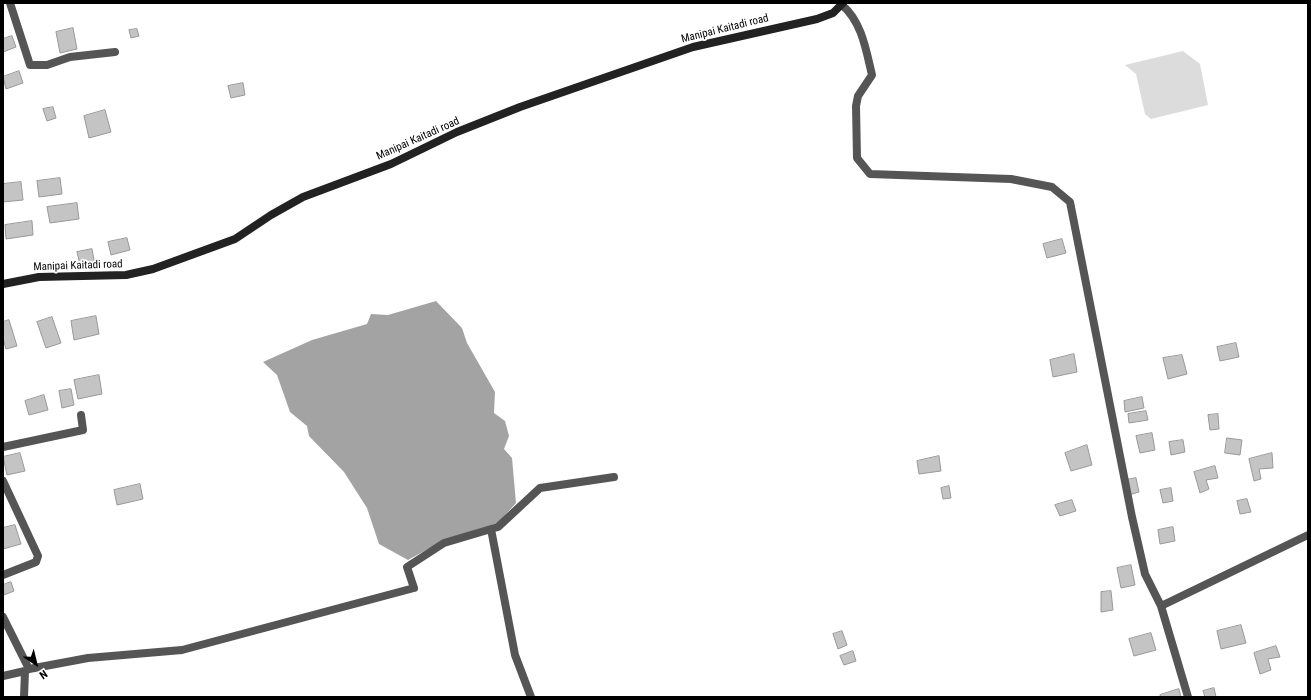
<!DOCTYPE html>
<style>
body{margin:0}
#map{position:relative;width:1311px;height:700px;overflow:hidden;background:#fff;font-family:"Roboto Condensed",sans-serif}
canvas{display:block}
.frame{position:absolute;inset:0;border:4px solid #000;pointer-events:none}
.north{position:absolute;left:16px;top:644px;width:40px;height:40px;-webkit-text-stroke:3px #fff;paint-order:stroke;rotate:145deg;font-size:11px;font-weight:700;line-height:16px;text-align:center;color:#000}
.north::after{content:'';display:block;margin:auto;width:14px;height:18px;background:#000;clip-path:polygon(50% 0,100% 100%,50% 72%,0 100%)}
</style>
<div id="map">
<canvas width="1311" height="700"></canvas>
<div class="frame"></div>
<div class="north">N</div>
</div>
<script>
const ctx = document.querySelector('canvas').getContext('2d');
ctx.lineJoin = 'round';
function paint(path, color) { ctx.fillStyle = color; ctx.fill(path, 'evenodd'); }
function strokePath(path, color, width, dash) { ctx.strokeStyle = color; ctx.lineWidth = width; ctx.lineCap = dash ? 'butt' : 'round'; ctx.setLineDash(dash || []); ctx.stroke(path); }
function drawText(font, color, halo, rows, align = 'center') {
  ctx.font = font + ' "Roboto Condensed",sans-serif'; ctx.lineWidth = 3.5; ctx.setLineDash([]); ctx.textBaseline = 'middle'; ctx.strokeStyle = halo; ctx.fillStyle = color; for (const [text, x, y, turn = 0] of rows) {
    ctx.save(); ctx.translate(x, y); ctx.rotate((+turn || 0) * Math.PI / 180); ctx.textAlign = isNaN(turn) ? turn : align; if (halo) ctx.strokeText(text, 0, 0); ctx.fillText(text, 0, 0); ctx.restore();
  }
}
paint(new Path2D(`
 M1183,51l17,13 8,41 -57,14 -6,-5 -9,-40 -11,-9z`), '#dcdcdc');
paint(new Path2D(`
 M436,301l26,27 5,15 28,49 -1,21 11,8 4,15 -5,13 8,9 4,45 -18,20 -52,16 -38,21 -29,-16 -12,-36 -23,-36 -35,-36 -2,-10 -17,-14 -13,-37 -14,-13 49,-22 55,-16 4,-10 17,1z`), '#a3a3a3');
const building = new Path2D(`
 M73,28l4,21 -17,4 -4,-21z
 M137,29l2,7 -8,2 -2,-8z
 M12,36l4,11 -13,5v-13z
 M19,71l4,12 -17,6 -3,-12z
 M243,83l2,12 -14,3 -3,-12z
 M53,107l3,11 -9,3 -4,-12z
 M105,110l6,22 -22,6 -5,-22z
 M60,178l2,16 -23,3 -2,-16z
 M21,182l2,18 -20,2v-18z
 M77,203l2,16 -29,4 -3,-16z
 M32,221l1,14 -27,4 -1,-14z
 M127,238l3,12 -19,5 -3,-13z
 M1062,239l4,14 -19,5 -4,-14z
 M92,249l3,16 -14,3 -4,-16z
 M96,316l3,18 -25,6 -3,-19z
 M52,317l9,26 -15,5 -9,-26z
 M9,320l8,26 -11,3 -3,-10v-17z
 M1236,343l3,14 -19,4 -3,-14z
 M1074,354l3,18 -24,5 -3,-17z
 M1182,355l5,19 -19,5 -5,-21z
 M99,375l3,19 -24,5 -4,-19z
 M71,389l3,16 -12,3 -3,-17z
 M44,395l4,15 -19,5 -4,-14z
 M1142,397l2,11 -19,4 -1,-11z
 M1146,411l2,9 -19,3 -1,-9z
 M1218,414l1,15 -9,1 -2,-15z
 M1152,433l3,17 -15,3 -4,-17z
 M1227,438l15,2 -2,15 -15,-2z
 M1183,440l2,12 -14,3 -2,-13z
 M1087,445l5,20 -21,6 -6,-18z
 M20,453l5,18 -18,4 -4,-18z
 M1272,453l1,15 -14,1 2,10 -7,2 -5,-22z
 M939,456l2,15 -22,3 -2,-13z
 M1215,466l3,12 -12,2 3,9 -9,4 -6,-21z
 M1136,478l3,14 -10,3 -3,-15z
 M140,484l3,15 -26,6 -3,-15z
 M949,486l2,12 -8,1 -2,-11z
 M1171,488l2,13 -10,2 -3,-13z
 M1247,499l4,13 -11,2 -3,-13z
 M1072,500l4,11 -16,5 -5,-11z
 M15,525l6,19 -18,5v-21z
 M1173,527l2,14 -15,3 -2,-14z
 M1131,565l4,20 -14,3 -4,-20z
 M11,582l3,9 -10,4 -1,-10z
 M1111,591l2,19 -12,2v-20z
 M1241,625l5,18 -25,6 -4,-18z
 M842,631l5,14 -9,4 -5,-15z
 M1151,633l5,17 -22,6 -5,-17z
 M1276,646l4,11 -12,2 3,11 -11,4 -6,-21z
 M853,651l3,10 -12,4 -4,-9z
 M1214,688l2,9h-11l-2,-6z
 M1179,689l2,8h-20l-1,-2z`);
paint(building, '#c4c4c4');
strokePath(building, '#999', 1);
strokePath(new Path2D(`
 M10,3l20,62h17l23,-8 45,-5
 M842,5c20,17 24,45 30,70l-14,21 -2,10 1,52 13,16 141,5 41,8 18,15 62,315 13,57 16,32 27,91
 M3,447l80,-17 -2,-15
 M3,481l35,75 -2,6 -33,13
 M1161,606l147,-71
 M3,617l26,52
 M3,676l22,-5
 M24,697l1,-26 4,-2 59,-11 94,-8 232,-62 -7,-21 37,-24 47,-14
 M531,697l-16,-42 -24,-126 7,-2 42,-39 74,-11`), '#555', 8);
strokePath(new Path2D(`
 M3,284l36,-7 87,-2 27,-6 82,-30 36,-24 32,-18 88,-33 66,-32 63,-25 173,-60 124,-28 16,-6 10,-10`), '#222', 8);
drawText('11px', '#000', '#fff', [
 ["Manipai Kaitadi road",725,29,-14],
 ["Manipai Kaitadi road",418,139,-24],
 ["Manipai Kaitadi road",78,266,-2]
]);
</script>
